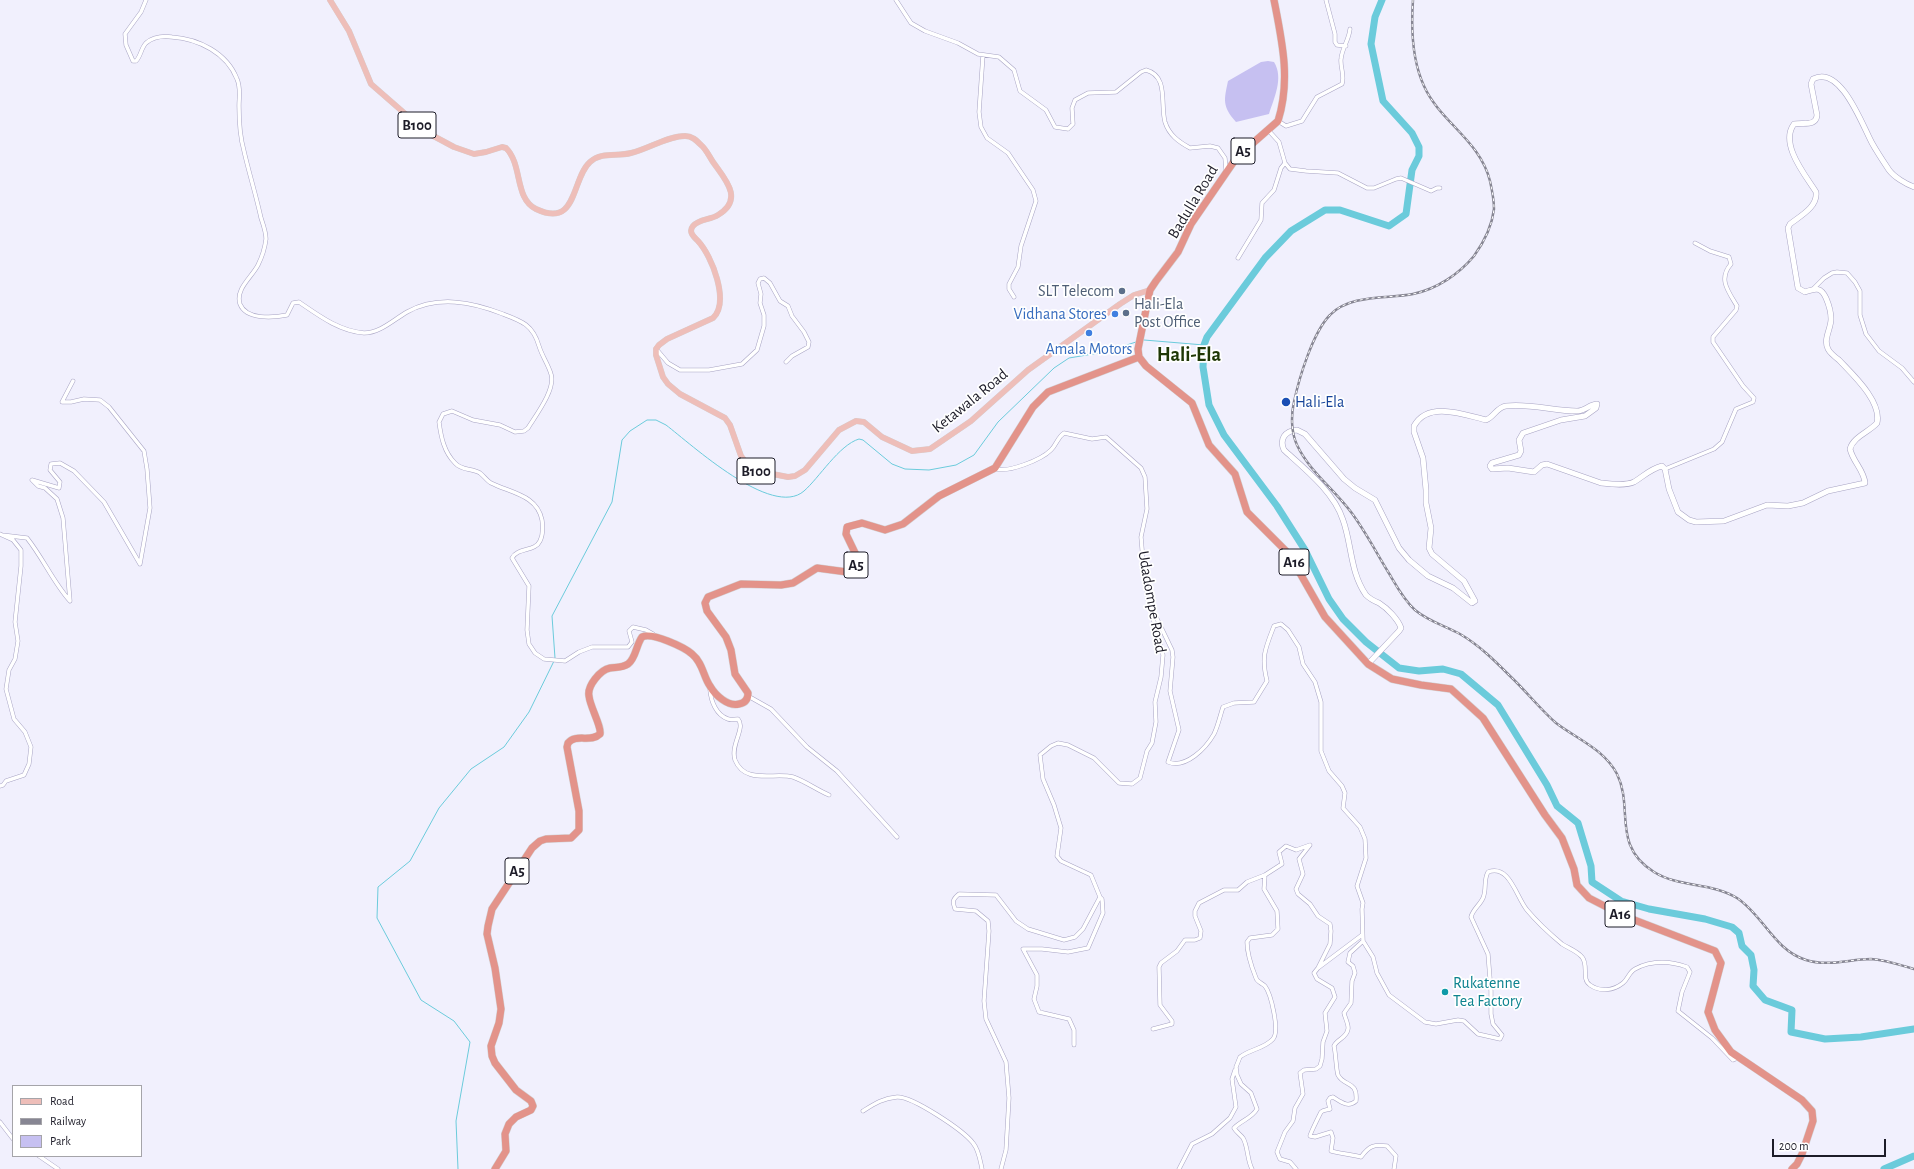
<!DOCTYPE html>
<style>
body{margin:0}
#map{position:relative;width:1914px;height:1169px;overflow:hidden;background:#f1f0fd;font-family:"Alegreya Sans",sans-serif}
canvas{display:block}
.legend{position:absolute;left:12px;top:1085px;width:130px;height:72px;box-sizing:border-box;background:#fff;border:1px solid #a5a4a9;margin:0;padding:5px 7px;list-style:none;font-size:12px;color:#1d1c28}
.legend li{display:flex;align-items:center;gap:8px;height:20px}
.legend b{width:20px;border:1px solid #a5a4a9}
.scale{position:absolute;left:1772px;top:1139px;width:114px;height:18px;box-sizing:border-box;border:2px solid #1d1c28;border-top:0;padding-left:5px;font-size:12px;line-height:14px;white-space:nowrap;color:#1d1c28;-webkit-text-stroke:3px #fff;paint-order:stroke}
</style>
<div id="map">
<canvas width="1914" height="1169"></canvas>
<ul class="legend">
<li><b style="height:5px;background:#eebeb9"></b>Road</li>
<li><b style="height:5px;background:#878693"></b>Railway</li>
<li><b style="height:11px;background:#c6c0f1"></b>Park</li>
</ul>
<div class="scale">200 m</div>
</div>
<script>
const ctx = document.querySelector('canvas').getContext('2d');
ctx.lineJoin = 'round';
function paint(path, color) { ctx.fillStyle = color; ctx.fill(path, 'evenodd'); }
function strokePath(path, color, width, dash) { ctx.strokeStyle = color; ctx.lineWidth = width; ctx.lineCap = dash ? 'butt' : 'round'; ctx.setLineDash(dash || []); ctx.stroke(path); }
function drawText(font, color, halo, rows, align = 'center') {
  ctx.font = font + ' "Alegreya Sans",sans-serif'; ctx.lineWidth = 3.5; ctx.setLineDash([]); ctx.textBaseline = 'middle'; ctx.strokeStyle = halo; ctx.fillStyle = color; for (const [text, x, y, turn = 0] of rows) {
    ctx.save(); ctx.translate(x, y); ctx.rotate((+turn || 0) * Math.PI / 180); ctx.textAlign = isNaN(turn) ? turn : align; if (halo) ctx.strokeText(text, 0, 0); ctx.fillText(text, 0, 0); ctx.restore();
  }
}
paint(new Path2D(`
 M1268,61l6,1c10,16 0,36 -5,52l-33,8c-14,-16 -12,-22 -8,-41l33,-19z`), '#c6c0f1');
strokePath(new Path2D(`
 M1144,340l60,5
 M555,658l-3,-42 60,-114 10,-62 8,-9 17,-11h9l10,5c25,19 106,94 138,66 15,-13 35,-46 55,-52l4,1 29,24 13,5 24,1 27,-5 18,-10 24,-33 56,-54 15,-10 36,-6 31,-10
 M458,1169l-2,-48 14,-79 -16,-21 -33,-21 -44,-82 1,-31 32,-26 29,-53 32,-39 33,-22 25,-35 25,-51`), '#6bcbdb', 1);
strokePath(new Path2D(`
 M1382,0l-7,17 -4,27 12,57 29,32 7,14v9l-7,14 -6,44 -17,12 -49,-16h-15l-34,21 -26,27 -58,79 -3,8 -1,22 6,38 15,30 53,71 28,44 24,49 14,20 23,23 33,26 20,3 24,-2 18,5 37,31 49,80 10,21 21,17 13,43 1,16 29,19 28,8 56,10 27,8 7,6 3,13 9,9 3,15 -1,16 12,14 27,10 -1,22 34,7 36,-2 53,-8
 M1884,1169l30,-13`), '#6bcbdb', 7);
const street = new Path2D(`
 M146,0l-5,12 -16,22 1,11 7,16h3c5,-5 5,-13 10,-18 7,-6 18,-7 26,-6 27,2 55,16 65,42 4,9 2,17 2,27 0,14 1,31 5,45 5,22 12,44 17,67 2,6 5,14 5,21 -1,8 -4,18 -8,26 -6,12 -23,24 -18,39 6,16 33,14 47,11l6,-12 6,-1c19,13 40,29 65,31 16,0 29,-13 43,-21 31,-17 65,-10 96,2 19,7 30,11 36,32 3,10 9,18 12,28 5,15 -15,41 -23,54l-4,3 -9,1 -15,-7 -27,-5 -21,-9 -9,3 -4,8c2,15 5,30 16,41 7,8 17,5 25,10 4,3 7,8 11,10 20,10 46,12 51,37 1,7 1,15 -2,21 -5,11 -22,6 -28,17l17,28 -2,44 2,14 6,9 9,6 21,2 14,-9 13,-5h36l4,-5 -3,-11 4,-4 13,3 7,4
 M896,0l15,23 14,8 33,12 20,11 21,3 15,13 6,21 26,19 9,17 13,2 5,-5 -1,-16 3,-8 13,-7 28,-1 25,-20 5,-2c23,6 14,34 19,52 4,13 14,20 25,26l20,-2 8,2 7,10 1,12
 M1326,0l9,34v8l2,3 9,1
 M983,55l-4,57 2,15 6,11 21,15 25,37 3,11 -15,45 -3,21 -9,17v5l5,8
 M1278,121l8,5 16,-5 15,-24 25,-13c3,-8 -2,-17 -1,-25 1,-11 8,-19 9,-30
 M1269,131l10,11 6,21 5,6 16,2 32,2 29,15h7l22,-9 5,-1 30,13 6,-3h3
 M1238,258l23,-38 1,-17 12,-13 7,-22 4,-5
 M1814,288l10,-10 8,-5 5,-1 10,1 8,9 5,9v24l6,19 13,17 23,17 12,14
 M657,350l11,13 12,7h29l33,-6 15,-14 7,-24v-11l-4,-12 1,-9 -3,-11 2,-4 4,-1 6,5 10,18 8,5 4,10 12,16 5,10 -1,5 -16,9 -6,6
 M994,469c14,4 47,-9 57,-19 6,-6 6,-12 13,-17l28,6 14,-2 35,31 4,9 2,32 -6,28 3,35 4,28 15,55 -2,22 -6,25 1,20 -4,21 -5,8 -7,27 -8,6 -13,-1 -25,-25 -26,-13 -10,-2 -7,3 -11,9 3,24 11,26 7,23 -4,28 4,5 30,14 9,22 -17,32 -8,8 -11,3 -36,-11 -12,-8 -20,-26 -37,-1c-6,5 -7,7 -4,15l21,2 12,10 1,10 -5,70 2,18 20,43 3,36 -3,52 -5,19
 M1665,469l49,-20 8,-7 14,-33 17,-7 1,-4 -11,-12 -30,-44v-5l23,-27 1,-4c-9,-15 -19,-27 -6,-42l-2,-7 -19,-6 -15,-8
 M0,534l13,6 8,10v16l-6,56 3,19 -3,18 -6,11 -3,19 8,30 11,13 6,15 -2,17 -5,11 -18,6 -3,4 -3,1
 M2,535l25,3c16,20 26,44 43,63l-7,-83 -6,-19 -12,-11 -7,-2 -6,-6 27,8 1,-6 -10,-12 1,-6 9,-1 14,8 30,31 36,62 10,-56 -3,-39 -3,-18 -35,-44 -9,-7 -16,-1 -13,3h-9l11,-21
 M1148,600l24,50 1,7 -3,34 9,39 -11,32c18,7 38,-14 46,-28 4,-8 6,-18 9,-27l11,-4 20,-1 13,-21c-6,-24 -2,-32 7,-55l7,-2 7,6 11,17 4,17 12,18 6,20v49l8,20 13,15 3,7 -2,15 17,19 5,12 1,19 -9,28 6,17 -1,6 1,32 10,16 4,16 12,22 36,27 11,2 22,-4 6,1 14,13 22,5 2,-4 -9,-11 -2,-10v-23l-3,-37 -17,-37c2,-8 9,-12 12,-19 4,-9 0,-17 5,-26 22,-8 28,25 39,38 10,12 23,24 35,34 6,4 15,7 20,13 7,8 -1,22 8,28 10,7 23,6 33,-2 5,-4 6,-11 12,-14 17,-9 35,-8 52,-2l3,5 -8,20 -4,19 34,27 21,22 5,-2
 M710,690c1,11 6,25 18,29 3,1 7,0 10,0 8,9 -8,26 -3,41 10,25 40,12 58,17 12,4 24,13 36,18
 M748,696l23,13 36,38 30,24 60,66
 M1363,941l-13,12 -2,9 5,4 2,7 -3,8 -1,22 -7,10c1,5 5,12 4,16 -1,9 -11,10 -14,17 2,8 2,23 4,29 6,12 20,5 18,26 -8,7 -15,1 -23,-4l-3,1 -2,3 2,8c-3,1 -7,1 -9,3 -1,2 -11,22 -11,24l5,1 16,-5 2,6 -2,13c2,1 27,5 30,6 8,-11 13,-13 26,-11l9,10 -2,13
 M1153,1029l19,-5v-3l-12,-16 -1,-38 2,-4 16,-12 8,-11h10l5,-2 1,-7 -6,-15v-5l4,-8 25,-13h14l9,-8 18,-7
 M1074,1045v-15l-5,-11 -30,-7 -5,-13 3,-13v-11l-14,-26h19l26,3 20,-4 15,-35 -1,-14 -2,-2
 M863,1111c11,-7 20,-13 34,-14 15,-1 66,33 76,46 6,7 7,17 9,26
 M0,1122l13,17
 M39,1156l19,13
 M1179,1169l13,-25 20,-10 18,-16 6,-11 -4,-28 3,-9
 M1252,1169c-5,-9 -4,-23 -9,-31 -3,-4 -6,-5 -9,-10 8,-8 18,-10 23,-19l-6,-16 -10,-9 -4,-9 -1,-8 4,-10c10,-8 24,-8 33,-18 7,-8 -2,-45 -8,-53 -3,-3 -8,-4 -9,-8 -4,-10 -9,-26 -9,-36l3,-4 22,-3 6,-6 -1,-18 -13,-22 1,-14 17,-11 -3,-12 7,-6 10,4 14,-5 -11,14 4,15 -7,15 2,5 12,10 8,12 12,8 1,7 -1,13 -12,24
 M1296,1169l-6,-7 -10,-3 -3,-7 8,-20 8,-11 2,-13 8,-14 -3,-21 4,-3 12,-1 4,-3 2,-7 1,-17 4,-11 -2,-18 10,-16 -3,-9 -15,-9 -3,-6 4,-5 44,-33`);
const secondary = new Path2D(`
 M1368,664l31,-33 2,-3c-3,-9 -14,-20 -22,-25 -5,-2 -9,-4 -13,-8 -16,-23 -14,-50 -23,-75 -9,-28 -38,-51 -59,-70 -5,-11 1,-19 13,-20l8,4 39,45 11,9 20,12 24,48 10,12 19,16 25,12 19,15 3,-2 -11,-20 -32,-27 -3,-6 2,-20 -5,-25v-13l-3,-32 -9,-26v-6c14,-26 51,-11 72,-6 8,-3 11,-13 20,-14 23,-3 48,5 71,5 8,0 13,-7 20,-7l-1,4 -11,8 -24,4 -38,13 -4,7 2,11 -2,4 -27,8 -2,3 2,3 16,-1 26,4 8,-7 5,-1 54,19c10,1 24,3 33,-1 10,-6 16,-13 28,-16l3,3 4,20 9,23 11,8 7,2 28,-1 43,-16 21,1 15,-3 25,-12 37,-8c-1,-13 -12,-21 -15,-34 3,-12 19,-17 27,-26 5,-22 -25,-49 -38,-63 -4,-3 -9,-7 -11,-11 -5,-10 3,-20 3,-30 0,-7 -2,-14 -5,-21 -5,-11 -10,-10 -21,-6l-7,-4 -10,-60 2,-4c10,-8 28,-17 26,-32 -10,-16 -37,-48 -22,-68 9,-2 22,3 23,-9l-6,-31 2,-5c28,-15 50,48 59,64 5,9 11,18 17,27 5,7 17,14 25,17`);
const primary = new Path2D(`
 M330,0l19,31 22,53 55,48 28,15 20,7 12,-2 16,-5 4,1c17,17 8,50 30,61 42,20 35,-30 54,-47 12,-11 27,-5 41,-9 18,-4 36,-17 54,-17 7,0 11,4 16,9 5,4 8,11 12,17 11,16 32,37 5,53 -8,5 -19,4 -25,11 -5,6 1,11 5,15 14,15 32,61 15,77l-46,21 -8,6 -3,4v6l7,22 5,7 12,10 45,24 5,7 11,31 11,14 36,7 7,-1 10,-6 34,-40 17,-9 8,1 18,15 30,14 18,-2 41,-28 57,-51 92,-66 14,-9 16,-5`);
const highway = new Path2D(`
 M1274,0c8,41 17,80 4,121l-41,36 -46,67 -13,28 -22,29 -6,9 -12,59 1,8 7,9 46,37 17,42 26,29 12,38 42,42 36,63 43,47 24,15 29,6 30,4 32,29 62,97 17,23 12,31 3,16 12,13 35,18 91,35 6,12 -13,49 7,18 16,22 71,48 10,11 1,10 -11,33 -5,10 -5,5
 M495,1169l11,-18 -1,-17 4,-10 7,-7 15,-7 2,-4 -2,-5 -15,-11 -21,-27 -3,-7 -1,-10 8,-23 2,-14 -6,-41 -8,-34 1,-8 4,-17 40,-61 8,-7 6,-2 25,-1 8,-8v-19l-12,-64 1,-4c8,-10 23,0 32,-9 2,-7 -10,-27 -11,-38 -2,-10 11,-26 21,-28 6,-1 12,0 18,-4 8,-6 8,-19 14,-27 10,-5 42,10 50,17 11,9 11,22 18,32 5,9 18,21 29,18 6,-1 9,-5 9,-11l-13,-19 -4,-24 -5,-13 -19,-26 -2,-8 3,-6 33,-13 40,1 12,-2 24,-15 30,4 7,-3 4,-10 -12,-25 1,-7 15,-4 23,7 18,-6 36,-28 56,-28 38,-61 15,-15 91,-35`);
strokePath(street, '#a7a3c3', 4.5);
strokePath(secondary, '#a7a3c3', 6);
strokePath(primary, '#d2d2d4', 6);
strokePath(highway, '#d2d2d4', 8);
strokePath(street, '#fff', 3.5);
strokePath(secondary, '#fff', 5);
strokePath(primary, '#eebeb9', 5.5);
strokePath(highway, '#e3938a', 7);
const rail = new Path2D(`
 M1413,0c-2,28 -1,60 11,86 16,36 56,54 66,95 2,9 4,18 4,28 -2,17 -10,33 -20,47 -15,18 -37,33 -61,38 -26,5 -63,0 -83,21 -17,17 -31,63 -36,87 -3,13 -3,30 3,43 12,26 37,44 54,67 15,20 26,42 39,63 7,12 14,25 25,35 13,11 30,16 45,24 19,11 35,27 50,42 16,15 30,33 46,47 21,16 48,26 61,51 17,34 -6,71 37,98 26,16 57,10 83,26 26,17 37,52 69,62 22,7 44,-1 65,-1 15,1 29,6 43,10`);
strokePath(rail, '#878693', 2.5);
strokePath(rail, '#fff', 1, [3]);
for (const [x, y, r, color] of [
 [1122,291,4,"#5c6f8a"],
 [1126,313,4,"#5c6f8a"],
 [1115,314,4,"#3f7fe0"],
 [1089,333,4,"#3f7fe0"],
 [1286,402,5,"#1a4fb4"],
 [1445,992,4,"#0f9aa8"]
]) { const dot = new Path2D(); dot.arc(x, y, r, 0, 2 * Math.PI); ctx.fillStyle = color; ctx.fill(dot); strokePath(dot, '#fff', 1.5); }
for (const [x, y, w] of [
 [417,125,38],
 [1243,151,24],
 [756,471,38],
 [1294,562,30],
 [856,565,24],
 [517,871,24],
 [1620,914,30]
]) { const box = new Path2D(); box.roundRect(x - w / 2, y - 13, w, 26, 3); ctx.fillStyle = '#fff'; ctx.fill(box); strokePath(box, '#1d1c28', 1); }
drawText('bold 15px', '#1d1c28', null, [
 ["B100",417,125],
 ["A5",1243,151],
 ["B100",756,471],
 ["A16",1294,562],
 ["A5",856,565],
 ["A5",517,871],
 ["A16",1620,914]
]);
drawText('16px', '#1d1c28', '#fff', [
 ["Badulla Road",1193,202,-59],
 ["Ketawala Road",970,401,-39],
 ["Udadompe Road",1152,602,80]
]);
drawText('16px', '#4e5e75', '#fff', [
 ["SLT Telecom",1114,291],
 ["Hali-Ela",1134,304,"left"],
 ["Post Office",1134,322,"left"]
], 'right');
drawText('16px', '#366cbe', '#fff', [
 ["Vidhana Stores",1107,314],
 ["Amala Motors",1089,349,"center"]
], 'right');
drawText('16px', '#164399', '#fff', [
 ["Hali-Ela",1295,402]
], 'left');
drawText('16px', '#0d838f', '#fff', [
 ["Rukatenne",1453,983],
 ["Tea Factory",1453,1001]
], 'left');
drawText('bold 20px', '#1f3806', '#fff', [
 ["Hali-Ela",1189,355]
]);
</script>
